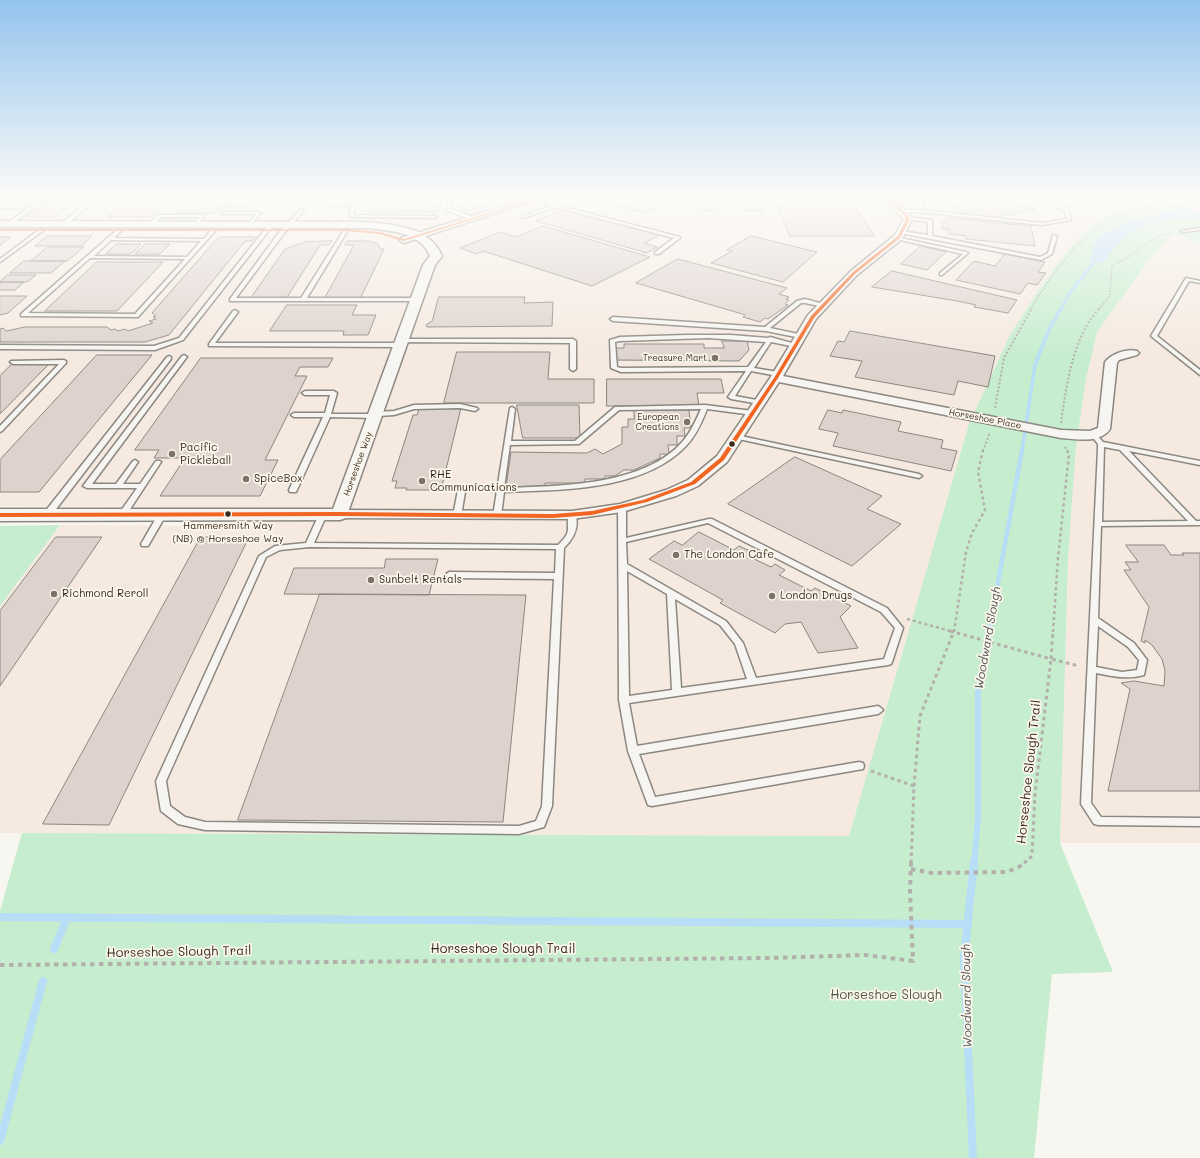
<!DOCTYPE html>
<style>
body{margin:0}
canvas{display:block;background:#f8f6f0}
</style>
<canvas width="1200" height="1158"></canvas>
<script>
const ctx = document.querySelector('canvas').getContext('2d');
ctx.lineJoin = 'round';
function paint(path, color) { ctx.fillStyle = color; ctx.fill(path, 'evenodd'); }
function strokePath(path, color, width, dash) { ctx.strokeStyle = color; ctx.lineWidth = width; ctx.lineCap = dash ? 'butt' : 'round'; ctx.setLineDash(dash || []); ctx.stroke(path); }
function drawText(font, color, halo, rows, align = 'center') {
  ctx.font = font + ' Mali,sans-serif'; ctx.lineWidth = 3.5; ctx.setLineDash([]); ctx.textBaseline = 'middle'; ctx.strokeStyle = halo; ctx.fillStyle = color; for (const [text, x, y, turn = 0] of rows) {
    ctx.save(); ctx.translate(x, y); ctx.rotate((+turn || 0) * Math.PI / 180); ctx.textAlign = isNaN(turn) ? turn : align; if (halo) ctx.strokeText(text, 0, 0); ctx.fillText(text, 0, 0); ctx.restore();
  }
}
paint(new Path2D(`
 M0,198h1146l-7,8 -35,9 -38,37 -28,39 -27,42 -42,91 -120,412 -849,-3v-227l60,-81 196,1 8,-17 -264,-3v-274l272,3 11,-12 -283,-1z
 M1174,234l26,10v599h-140l8,-284 8,-113 10,-67 11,-47 55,-76z`), '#f5e9e0');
paint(new Path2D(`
 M1112,198h24l2,7 -24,-2z
 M1153,200l8,1 18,9v1l-14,1 -23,8 11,4 47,-13v32l-26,-9 -22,22 -55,76 -11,47 -10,67 -8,113 -8,284 53,129 -61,2 -18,184h-1034v-247l22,-78 827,3 120,-412 42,-91 27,-42 28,-39 24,-27 14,-10 35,-9z
 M60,525l-60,81v-80z`), '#c6edce');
paint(new Path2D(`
 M1165,200l35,13v7c-14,-5 -53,3 -66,11 -12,7 -23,22 -33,32l-12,-2c3,-7 5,-18 10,-23 15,-16 59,-25 80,-27l-18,-10z`), '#b7ddf7');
strokePath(new Path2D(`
 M1061,309l9,-16 28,-36`), '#b7ddf7', 3);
strokePath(new Path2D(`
 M1022,451l13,-86 14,-35 12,-22`), '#b7ddf7', 3.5);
strokePath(new Path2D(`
 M989,632l33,-182`), '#b7ddf7', 4.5);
strokePath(new Path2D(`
 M974,863l4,-44v-127l11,-61`), '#b7ddf7', 6);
strokePath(new Path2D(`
 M0,917l968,7
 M54,949l13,-31
 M0,1141l43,-160
 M973,1158l-9,-200 10,-96`), '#b7ddf7', 8);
const building = new Path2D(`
 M0,198h39l-16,11h-23z
 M49,198h32l-26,19h-29l25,-18h-4z
 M130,198h41l-20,19h-43z
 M191,198h40l-14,15h-41z
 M231,198h50l-4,5h-23l-5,5h-27z
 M302,198h52l-6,10h-22l3,-5h-31z
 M376,198h66l-5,14h-69z
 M466,198h36l4,1 -37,12 -12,-5 9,-2 -7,-3 8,-2z
 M591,198h72l9,2 -27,13z
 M697,198h16l4,13h-16z
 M741,198h16l5,13h-16z
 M774,198h76l24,38h-84z
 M916,198h90l29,12 -44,8 -19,-2 -28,-14 -11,2z
 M564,209l96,26 -16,8 13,4 -10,6 -111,-32z
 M946,218l85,8 4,20 -69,-7v-3l-17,-2v-5h-7v-7h4z
 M543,226l107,31 -58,29 -109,-35 -6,3 -17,-6 40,-16 16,5z
 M48,236h44l-11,10h-46z
 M751,236l66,16 -34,30 -72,-19 21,-12 -5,-1z
 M0,237h11l-11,8z
 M220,237h35l-3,4h-7l-76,94 -24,7h-145v-13l3,-1 3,3 19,-4h82l4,3 4,-1 3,2 7,-2 3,2 25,-8 -4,-2 7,-2 -3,-2 3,-1 -4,-3 63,-72z
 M332,241l-3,4h-9l-34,54h-36l35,-50 20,-7z
 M347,241h22l9,3 2,5h4l-24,50h-36l30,-54h-9z
 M117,244h24l-10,10h-25z
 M146,244h24l-10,10h-25z
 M921,246l25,6 -19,18 -26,-6z
 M48,247h36l-17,14h-36z
 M1005,254l40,8 -7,10 8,1 -9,12 -9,-2 -8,11 -64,-14 18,-19 21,5z
 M678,259l109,29 -8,6 10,3 -3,2 3,1 -4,4 3,1 -20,14 -3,-1 -5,4 -17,-5 2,-2 -6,-2 -103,-30z
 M24,261h41l-14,12h-41z
 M97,262h66l-46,49h-72z
 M892,271l125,29 -9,13 -34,-6 2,-2 -19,-4 -85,-14z
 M8,275h28l-9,7h-27z
 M0,282h24l-9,8h-15z
 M0,296h27l-19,17 -8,2z
 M439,297h86l-1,6 29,-1 -1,24 -125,1 -1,-2 6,-4z
 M287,305h70l-5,10h24l-8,20h-25l1,-4h-74z
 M850,331l145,25 -7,31 -30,-6 -4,14 -99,-18 7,-16 -32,-5 8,-15 6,1z
 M722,341h25l2,9 -10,11 -125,-1v-12h10v-4h80v4h20z
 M457,352h93l-2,27h46v24h-150z
 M97,355h55l-113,137h-39v-32z
 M201,358h132l-5,9h-28l-5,9h12l-42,84h13l-18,36h-100l25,-38h-31l5,-8h-24z
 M12,364h37l-49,50v-38z
 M607,379h114l3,14h-27l2,13h-92z
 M517,405h62l1,33h-57z
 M430,408h31l-20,82h-35l1,-2h-12l2,-7h-5l21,-66h4l2,-6z
 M634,410h55l2,18h-7l1,8h-8v9h-9l1,9h-9v4l-26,12h-10l-9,6h-10v3h-20v4h-40v4h-39l5,-35 76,1 8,-4 8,5 19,-10v-17h6v-8h6z
 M828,410l14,3 1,-3 58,12 -3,9 45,9 -2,8 16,3 -6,20 -118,-25 5,-13 -19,-4z
 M795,457l87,39 -15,13 34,15 -49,42 -124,-62z
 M699,532l35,18 5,-4 13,6 -4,4 23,11 4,-3 10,6 -6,5 32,16 4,-3 36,18 -11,11 18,31 -40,5 -17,-31 -16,2 -10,9 -55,-30 3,-3 -74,-41 25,-18 8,4z
 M56,537h46l-102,149v-75z
 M201,537h48l-140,288 -66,-1z
 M1126,545h38l7,10h13l-2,-2h18v238h-92l22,-102 -9,-6 13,-2 30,5 1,-15 -3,-12 -10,-14 -7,-5v3l-4,-2 8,-34 -25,-37h7l-6,-8h13z
 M386,559h52l-9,36 -145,-1 10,-26h90z
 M320,594l206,1 -23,227 -265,-2z`);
paint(building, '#ded2cd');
strokePath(building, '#8b8781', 1);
const service = new Path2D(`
 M42,198l3,1 -34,26h-4v-2z
 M93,198h5l-32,27h-4v-2z
 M358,198h4l-9,14 2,3 80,1 2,1 -2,1 -83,-1 -3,-5z
 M449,198h4l-3,10 25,10v2h-4l-24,-10z
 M910,198h5l8,5 -2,7 121,13 25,-4 -2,-8 -27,-13h5l25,11 3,11 -29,5 -124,-13h-18v-2h17l3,-6z
 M533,199l147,38v1l-21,16h-4v-2l19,-14 -119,-31 -32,11v-2l28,-10 -19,-5z
 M301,209l3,1 -22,26 -46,62h65l43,-68 2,-1 2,1 -41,68h110l3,2 -1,1h-189v-2l48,-65z
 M224,212h35l2,1 -11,12 -2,-1 8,-10h-34v-1z
 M158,215h45l2,1 -9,9 -2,-1 6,-7h-39l-7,8h-4v-2z
 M907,217l25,3v16l108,21 8,-4 5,-18 4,1 -5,18 -11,6 -141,-27v-1l2,-1 26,4v-13l-23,-3v-2z
 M270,223l4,1 -91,116 -28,10 -155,-1v-4l154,1 25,-8z
 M1200,228v2l-17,2 -2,-1z
 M40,229l4,1 -44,32v-3z
 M118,229l4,1 -8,8 90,1 8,-10 4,1 -78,87 -117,-1v-2zM111,240l90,1 -14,16 -93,-1zM90,258l95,1 -50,55 -107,-1z
 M896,237l70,15 2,1 -26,22h-2v-2l23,-19 -67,-15z
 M1186,278l14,3v2l-11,-2 -32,55 43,34v5l-49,-39z
 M805,299l22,6 -3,2 -19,-4h-4l-31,25 33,7 1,1 -3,2 -35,-7 -153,-10 -3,-2 3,-2 152,10 32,-26z
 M235,310l3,2 -23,31h185l3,2 -3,2 -191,-1v-2l24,-33z
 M686,335h45l37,3 2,-1 29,8 -3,2 -25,-5 -17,26 24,4 3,2 -3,2 -27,-5 -16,25 27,5v2l-2,1 -29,-5 -3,-2 18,-26 -125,1 -10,-4 -1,-28 10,-3zM708,338l58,4 -18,25 -127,1 -4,-1 -2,-25 5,-1z
 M402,339h171l3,2v28l-3,2 -3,-2v-26l-170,-1v-2z
 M184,355l3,2 -1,1 -94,126h24l17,-23 2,-1 3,2 -15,22h17l16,-23h4l1,1 -36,55h-6l-1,-2 19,-27h-50l-4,-2 99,-130z
 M169,356l2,1v2l-121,158h-6l-1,-2 1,-2 123,-156z
 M64,360l2,1v2l-64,68 -2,1v-6l59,-62h-46l-3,-2 1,-1z
 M334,391l3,2 -6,21h42l3,-2 18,-1 20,-6 46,-1 17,4 1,1 -3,2 -15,-3 -46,1 -20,6 -16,1 -3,2 -45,-1 -33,73 -1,2h-6l-1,-2 34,-73h-29l-3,-2 3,-2h31l5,-18h-25l-3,-2 3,-2z
 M705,405l48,6 3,2 -3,2 -46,-6c-5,13 -11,27 -21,37 -43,45 -125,44 -182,46l-3,24 -4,2 -4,-2 17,-108 2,-1 3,2 -4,32h64l40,-34zM701,409c-5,11 -10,23 -18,32 -38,45 -124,45 -179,47l6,-43 69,-1 40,-34z
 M1093,432l2,1 8,9 97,19v4l-71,-14 67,70h4v4l-99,1 -3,92 36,25 13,17 -3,15c-16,5 -32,1 -48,-2l-5,130 10,14 99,1v8l-102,-1 -4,-1 -13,-20 17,-355v-5l-8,-10zM1104,447l16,3 68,71 -86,1zM1098,626l30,21 11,13 -2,10 -15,2 -26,-5z
 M736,435l183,39 3,2 -3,2 -185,-40 -1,-1z
 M458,490h3l4,2 -4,24 -4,2 -4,-2z
 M619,506h3l4,2v30l83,-19h3l175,89 16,20 -11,34 -1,2 -3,1 -259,38 8,43 241,-40 3,2 2,2 -2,2 -3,2 -239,40 16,43 204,-35 4,1 1,3 -1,3 -211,37 -4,-1 -20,-54 -9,-51 -1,-192zM708,523l173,89 14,16 -11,31 -128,19 -13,-35 -17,-22 -99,-57 -1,-22zM627,571l40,23 5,96 -43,6zM675,599l45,26 15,19 12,35 -66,9z
 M320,512h6l1,2 -13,29 244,2c16,-15 7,-16 11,-32h6c5,14 -1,25 -11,35l-12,258 -8,21 -25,7 -314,-4 -27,-6 -17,-13 -5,-30 103,-225 16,-10 31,-3zM309,547l247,2 -1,24 -106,-1 -4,3 4,3 105,1 -12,227 -6,15 -17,5 -314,-4 -20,-5 -15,-11 -4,-25 100,-224 14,-7z
 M159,513h6l1,2 -18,31h-6l-1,-2z`);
const minor = new Path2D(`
 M530,198h13l-136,44 -3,1 -5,-3 2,-2z
 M882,198c13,0 23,10 30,21l-10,20 -45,36 -41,44 -33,57 278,54 29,1 8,-3 7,-66c6,-8 22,-14 32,-11l2,2 -2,2 -18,5 -2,3 -7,66c-10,15 -34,10 -49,9l-282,-56 -52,80 -29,24 -22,10 -54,16 -50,7 -232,-1 -5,-1 -2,-3 2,-3 5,-1 232,1 48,-7 46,-14 22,-10 29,-24 53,-78 38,-63 43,-44 44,-36 9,-16z
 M1182,198h11l7,3v5z`);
const tertiary = new Path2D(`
 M0,221l366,1c29,3 63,4 76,34l-7,9 -89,253 -6,2 -340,1v-12h333l90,-244 7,-9c-10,-25 -41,-25 -64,-28l-366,-1z`);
strokePath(service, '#8b8781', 3);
strokePath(minor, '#8b8781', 3);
strokePath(tertiary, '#8b8781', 3);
strokePath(new Path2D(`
 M1162,198l14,1
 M1031,309c19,-32 42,-65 73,-86 4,-3 9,-7 13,-9 12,-5 27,0 39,-7l3,-9
 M1099,309l11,-13 2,-30 18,-10 29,-21 14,-2`), '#b3b0ac', 1.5, [1.5, 1.5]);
strokePath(new Path2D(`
 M995,408l9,-50 28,-50
 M1061,423c5,-36 12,-88 39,-115
 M1065,447l2,4
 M983,451l7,-19`), '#b3b0ac', 2, [2, 2]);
strokePath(new Path2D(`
 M907,619l47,13
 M954,632l12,-80 6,-19 13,-23 -7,-38 5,-22
 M1053,632l5,-74 11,-104 -2,-4`), '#b3b0ac', 2.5, [3, 3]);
strokePath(new Path2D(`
 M950,631l101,28 2,-28
 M871,771l43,15
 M911,863l3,-77 6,-70 34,-85
 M1024,863l8,-7 3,-62 16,-135 28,7`), '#b3b0ac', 3, [3.5, 3.5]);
strokePath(new Path2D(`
 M911,869l21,4 75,-1 12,-5 6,-5
 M0,965l767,-7 99,-3 47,6 -3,-70 1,-29`), '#b3b0ac', 4, [4.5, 4.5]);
paint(service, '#f6f5f1');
paint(minor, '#f6f5f1');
paint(tertiary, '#f6f5f1');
paint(new Path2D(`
 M536,198h5l-137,43 -25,-7 -33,-3h-346v-2h346l33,3 25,7z
 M884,198h4l17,14 5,7 -10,19 -45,36 -41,44 -36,60 -54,82 -29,24 -48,18 -55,13 -39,3 -213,-2 -340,1v-4l340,-1 213,2 39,-3 51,-11 48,-18 29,-24 54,-80 37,-62 42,-44 45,-36 8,-17 -3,-5z`), '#f26522');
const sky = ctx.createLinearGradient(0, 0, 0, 360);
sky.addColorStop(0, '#94c4ee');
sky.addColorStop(0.55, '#fcfbf8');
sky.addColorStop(1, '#fcfbf800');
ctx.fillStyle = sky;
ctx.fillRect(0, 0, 1200, 360);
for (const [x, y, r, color] of [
 [715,358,4,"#7d7168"],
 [687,422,4,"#7d7168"],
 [732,444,3.5,"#3b2a1e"],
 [172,454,4,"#7d7168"],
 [246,479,4,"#7d7168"],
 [422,481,4,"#7d7168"],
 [228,514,3.5,"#3b2a1e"],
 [676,555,4,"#7d7168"],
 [371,580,4,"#7d7168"],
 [54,594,4,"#7d7168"],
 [772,596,4,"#7d7168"]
]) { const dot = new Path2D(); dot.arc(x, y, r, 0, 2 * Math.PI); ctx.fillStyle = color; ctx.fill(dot); strokePath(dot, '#fbf7ec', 1.5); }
drawText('9px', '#3b2a1e', '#fbf7ec', [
 ["Treasure Mart",707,358],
 ["European",679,417],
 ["Creations",679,427]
], 'right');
drawText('9px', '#3b2a1e', '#fbf7ec', [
 ["Horseshoe Place",985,419,11],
 ["Horseshoe Way",358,464,-70]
]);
drawText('10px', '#3b2a1e', '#fbf7ec', [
 ["Hammersmith Way",228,526],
 ["(NB) @ Horseshoe Way",228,539]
]);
drawText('11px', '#3b2a1e', '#fbf7ec', [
 ["Pacific",180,448],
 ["Pickleball",180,461],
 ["RHE",430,475],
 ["Communications",430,488],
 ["SpiceBox",254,479],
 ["The London Cafe",684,555],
 ["Sunbelt Rentals",379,580],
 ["Richmond Reroll",62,594],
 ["London Drugs",780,596]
], 'left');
drawText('italic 12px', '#535455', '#fbf7ec', [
 ["Woodward Slough",988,638,-80],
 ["Woodward Slough",967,996,-91]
]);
drawText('13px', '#3b2a1e', '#fbf7ec', [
 ["Horseshoe Slough Trail",1029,772,-84],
 ["Horseshoe Slough Trail",503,949],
 ["Horseshoe Slough Trail",179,952,-1]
]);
drawText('13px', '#545943', '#fbf7ec', [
 ["Horseshoe Slough",886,995]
]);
</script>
